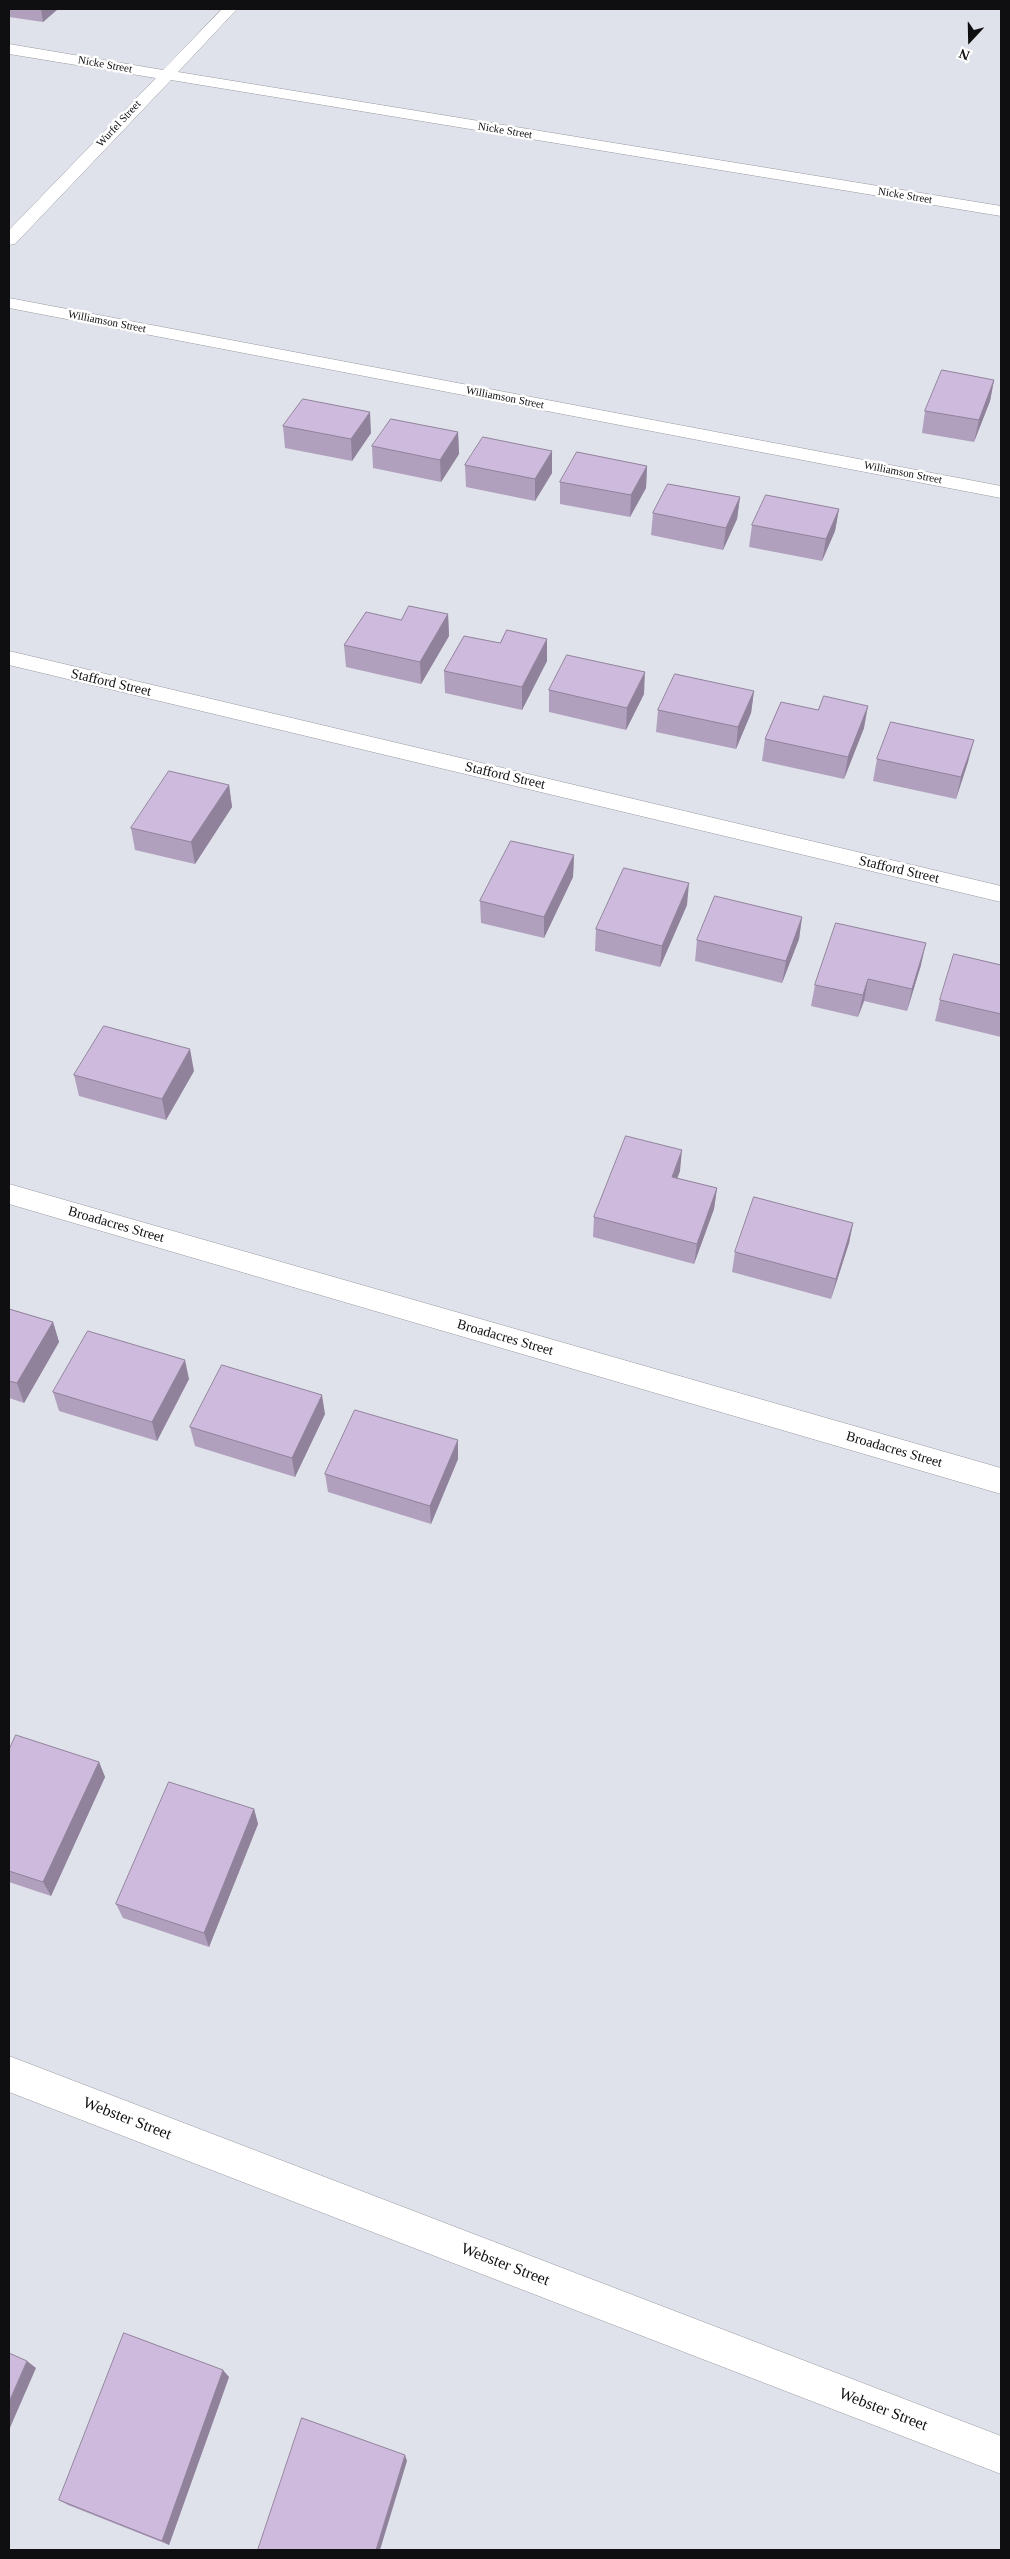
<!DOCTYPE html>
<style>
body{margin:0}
#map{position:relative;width:1010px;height:2559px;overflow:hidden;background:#e0e2eb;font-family:Georgia,serif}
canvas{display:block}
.frame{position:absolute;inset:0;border:10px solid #0f0f12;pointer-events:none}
.north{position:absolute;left:945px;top:15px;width:50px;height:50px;-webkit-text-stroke:4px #fff;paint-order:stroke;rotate:201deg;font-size:14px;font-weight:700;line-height:20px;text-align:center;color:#0f0f12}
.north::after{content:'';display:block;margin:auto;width:18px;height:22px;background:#0f0f12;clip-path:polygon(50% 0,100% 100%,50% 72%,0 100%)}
</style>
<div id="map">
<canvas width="1010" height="2559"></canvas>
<div class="frame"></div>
<div class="north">N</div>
</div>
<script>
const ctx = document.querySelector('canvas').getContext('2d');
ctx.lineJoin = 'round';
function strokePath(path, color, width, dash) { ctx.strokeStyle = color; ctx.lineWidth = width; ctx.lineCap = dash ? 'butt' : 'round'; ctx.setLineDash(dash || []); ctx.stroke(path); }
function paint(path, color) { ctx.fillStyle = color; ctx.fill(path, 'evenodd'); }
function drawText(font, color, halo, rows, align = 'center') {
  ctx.font = font + ' Georgia,serif'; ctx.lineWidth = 5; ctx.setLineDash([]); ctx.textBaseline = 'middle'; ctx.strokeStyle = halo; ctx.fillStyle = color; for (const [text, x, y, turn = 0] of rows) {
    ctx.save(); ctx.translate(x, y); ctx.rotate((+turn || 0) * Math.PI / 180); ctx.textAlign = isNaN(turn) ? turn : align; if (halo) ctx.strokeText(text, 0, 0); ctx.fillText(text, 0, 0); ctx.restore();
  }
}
const street = new Path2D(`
 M222,9h15l-59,63 823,134v10l-830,-136 -156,164 -6,1v-15l147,-152 -147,-24v-10l154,26z
 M9,298l992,188v12l-992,-190z
 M9,651l992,235v16l-992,-237z
 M9,1184l992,284v26l-992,-290z
 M9,2056l992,380v38l-992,-382z`);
strokePath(street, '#9799a1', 1);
paint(street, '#fff');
paint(new Path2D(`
 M9,9h49l-15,13 -34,-5z
 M994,380l-4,21 -16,41 -52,-9 3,-22z
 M283,426l88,7 -19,28 -67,-13z
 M458,432l1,22 -18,28 -68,-14 -1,-22z
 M465,465l87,8 -17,28 -69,-14z
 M647,466l-1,22 -16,29 -70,-13v-22z
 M740,497l-3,22 -14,31 -72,-15 2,-22z
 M839,509l-4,22 -13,30 -73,-14 3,-22z
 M448,614l1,22 -28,48 -75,-17 -2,-22 57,-25z
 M547,661l-25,49 -77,-17 -1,-22z
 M549,690l95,4 -18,36 -77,-18z
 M754,691l-3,22 -15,36 -80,-17 2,-22z
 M864,728l-20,51 -82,-18 3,-22z
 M877,759l91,3 -12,37 -83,-18z
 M229,785l3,22 -37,57 -60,-14 -4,-22z
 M574,855l-1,22 -29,61 -63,-15 -1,-22z
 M687,905l-27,62 -65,-16 1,-22z
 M802,917l-3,22 -17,44 -87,-22 2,-21z
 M921,965l-14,46 -43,-10 -6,16 -47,-11 4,-21z
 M1001,965v72l-66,-16 5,-21z
 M194,1071l-28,49 -87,-24 -5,-21z
 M680,1171l-3,7 40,10 -3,21 -20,55 -101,-27 1,-20z
 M853,1223l-4,20 -18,56 -99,-27 3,-20z
 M9,1309l44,13 6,20 -35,61 -15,-5z
 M189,1379l-32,62 -98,-30 -6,-19z
 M325,1414l-30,63 -100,-31 -5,-19z
 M458,1440v19l-27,65 -103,-32 -3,-18z
 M9,1750l90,12 6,15 -54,119 -42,-14z
 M254,1809l4,15 -49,123 -86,-29 -7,-14z
 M229,2377l-60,168 -101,-40 -9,-5z`), '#b0a0be');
paint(new Path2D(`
 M41,9h17l-15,13z
 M994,380l-4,21 -16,41 5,-22z
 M370,412l1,21 -19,28 -1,-22z
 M458,432l1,22 -18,28 -1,-22z
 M552,451v22l-17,28v-22z
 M647,466l-1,22 -16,29 1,-22z
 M740,497l-3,22 -14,31 3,-22z
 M839,509l-4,22 -13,30 4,-22z
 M448,614l1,22 -28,48 -1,-22z
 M547,639v22l-25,49v-23z
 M645,672l-1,22 -18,36 1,-22z
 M754,691l-3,22 -15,36 2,-22z
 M868,706l-4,22 -20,51 4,-22z
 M974,740l-6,22 -12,37 5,-22z
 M229,785l3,22 -37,57 -4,-22z
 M574,855l-1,22 -29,61v-21z
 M689,883l-2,22 -27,62 2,-21z
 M802,917l-3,22 -17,44 4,-22z
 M926,943l-5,22 -14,46 5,-22z
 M868,979l-4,22 -6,16 5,-22z
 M190,1049l4,22 -28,49 -4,-21z
 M682,1150l-2,21 -10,27 2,-21z
 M717,1188l-3,21 -20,55 3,-20z
 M853,1223l-4,20 -18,56 5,-20z
 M53,1322l6,20 -35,61 -7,-20z
 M185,1360l4,19 -32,62 -5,-19z
 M322,1395l3,19 -30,63 -3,-19z
 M458,1440v19l-27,65 -1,-18z
 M99,1762l6,15 -54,119 -8,-14z
 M254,1809l4,15 -49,123 -5,-14z
 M27,2361l9,7 -27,62v-28z
 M223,2370l6,7 -60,168 -7,-4z
 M405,2455l2,6 -27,89h-4z`), '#90829b');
const building = new Path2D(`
 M942,370l52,10 -15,40 -54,-9z
 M303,399l67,13 -19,27 -68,-13z
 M391,419l67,13 -18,28 -68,-14z
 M483,437l69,14 -17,28 -70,-14z
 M577,452l70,14 -16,29 -71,-13z
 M668,484l72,13 -14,31 -73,-15z
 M766,495l73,14 -13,30 -74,-14z
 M409,606l39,8 -28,48 -76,-17 22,-33 35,8z
 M507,630l40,9 -25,48 -78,-16 20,-35 36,7z
 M567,655l78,17 -18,36 -78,-18z
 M675,674l79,17 -16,36 -80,-17z
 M824,696l44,10 -20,51 -83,-18 16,-37 37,8z
 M891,722l83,18 -13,37 -84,-18z
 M169,771l60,14 -38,57 -60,-14z
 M511,841l63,14 -30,62 -64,-16z
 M624,868l65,15 -27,63 -66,-17z
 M715,896l87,21 -16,44 -89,-21z
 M836,923l90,20 -14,46 -44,-10 -5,16 -48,-10z
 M954,954l47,11v49l-61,-14z
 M104,1026l86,23 -28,50 -88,-24z
 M626,1136l56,14 -10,27 45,11 -20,56 -103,-27z
 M754,1197l99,26 -17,56 -101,-27z
 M9,1309l44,13 -36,61 -8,-2z
 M88,1331l97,29 -33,62 -99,-30z
 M222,1365l100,30 -30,63 -102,-31z
 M355,1410l103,30 -28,66 -105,-32z
 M16,1735l83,27 -56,120 -34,-11v-121z
 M169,1782l85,27 -50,124 -88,-29z
 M124,2333l99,37 -61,171 -103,-41z
 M9,2353l18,8 -18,41z
 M302,2418l103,37 -29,95h-118z`);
paint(building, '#cdbadd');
strokePath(building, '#90829b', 1);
drawText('11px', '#0f0f12', '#fff', [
 ["Nicke Street",105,65,10],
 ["Wurfel Street",119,124,-47],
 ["Nicke Street",505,131,9],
 ["Nicke Street",905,196,9],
 ["Williamson Street",107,322,11],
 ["Williamson Street",505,398,11],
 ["Williamson Street",903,473,11]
]);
drawText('14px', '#0f0f12', '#fff', [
 ["Stafford Street",111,683,13],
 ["Stafford Street",505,776,13],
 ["Stafford Street",899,870,13],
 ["Broadacres Street",116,1225,16],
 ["Broadacres Street",505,1338,16],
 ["Broadacres Street",894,1450,16]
]);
drawText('16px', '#0f0f12', '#fff', [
 ["Webster Street",127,2119,21],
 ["Webster Street",505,2265,21],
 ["Webster Street",883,2410,21]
]);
</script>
